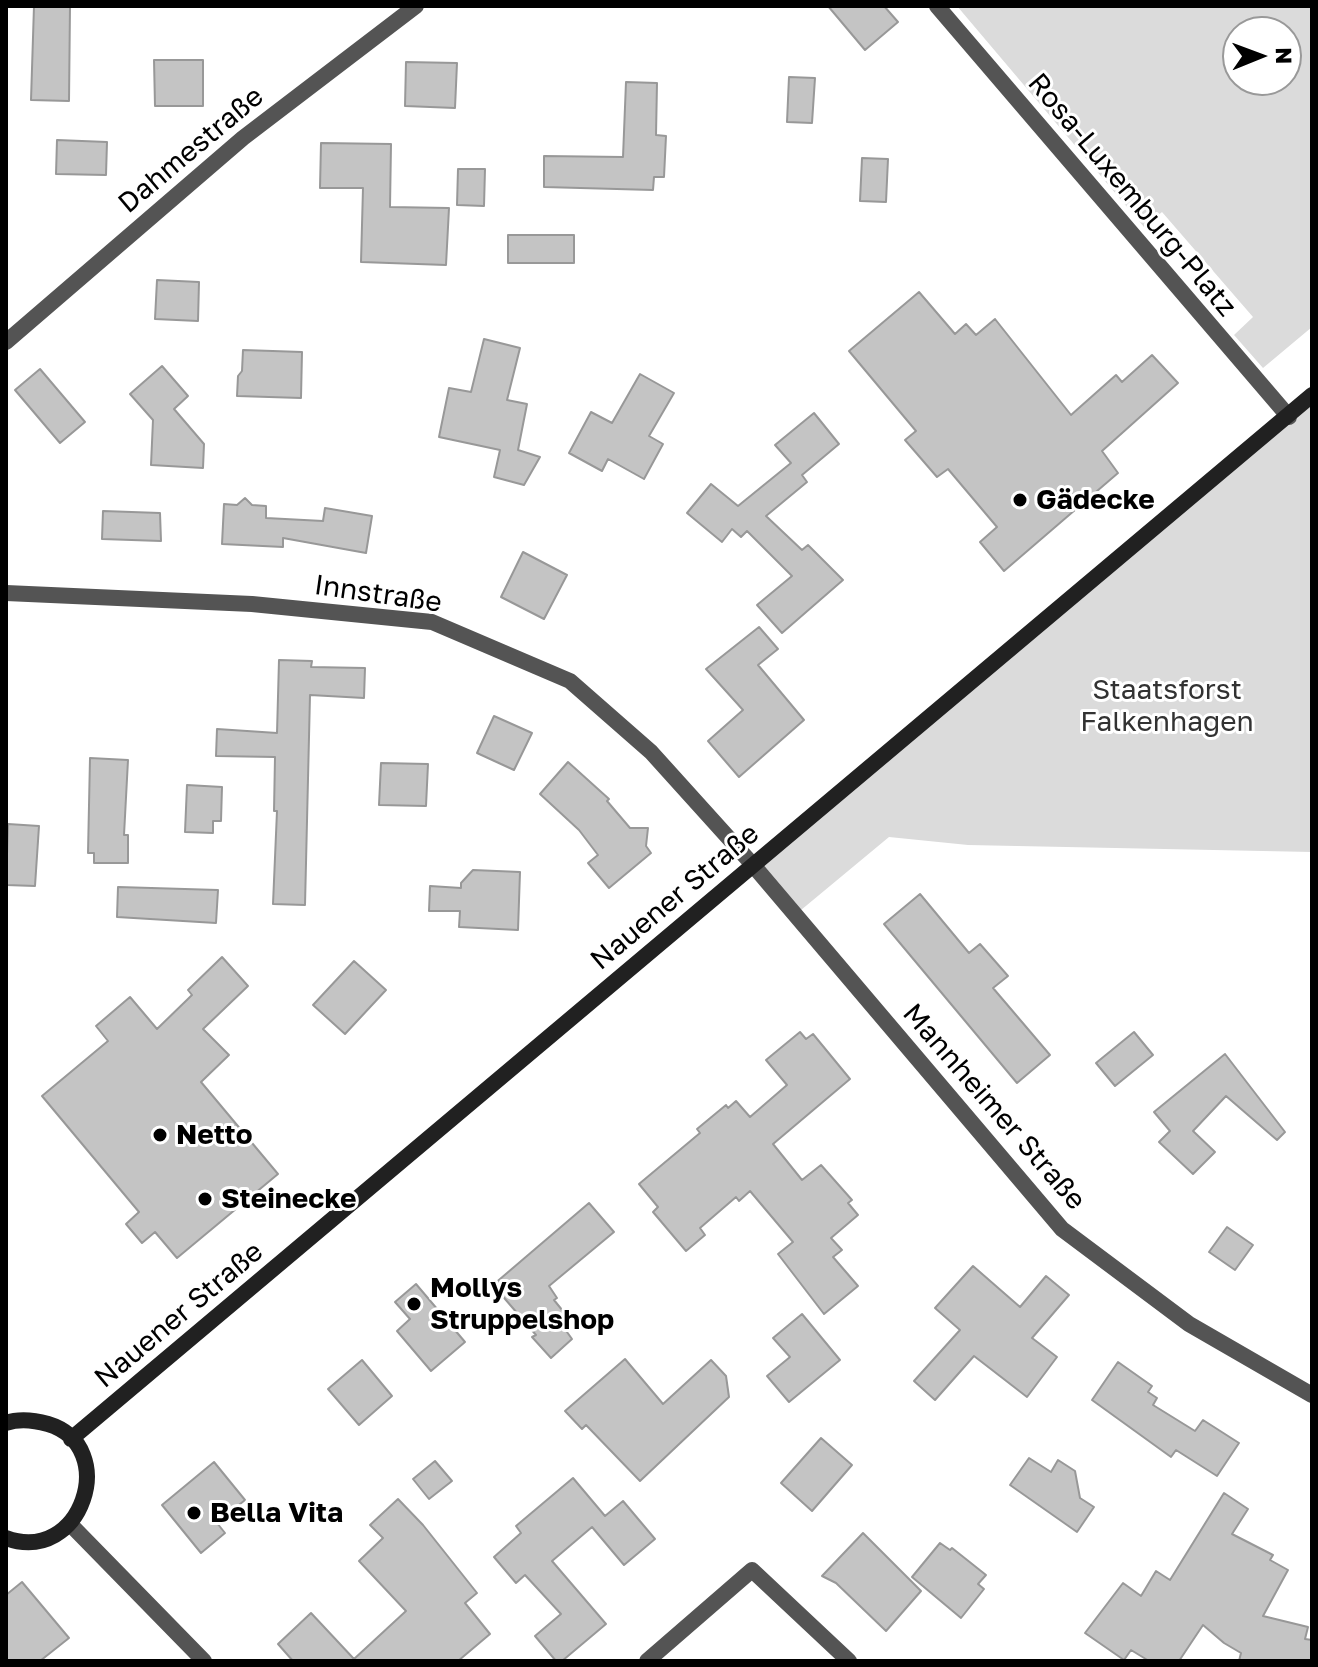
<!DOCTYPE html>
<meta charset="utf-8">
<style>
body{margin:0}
#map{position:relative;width:1318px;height:1667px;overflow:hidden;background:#fff;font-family:"Golos Text",sans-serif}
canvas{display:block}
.frame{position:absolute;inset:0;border:8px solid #000;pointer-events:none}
.north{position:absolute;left:1222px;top:16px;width:80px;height:80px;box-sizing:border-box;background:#fff;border:2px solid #999;border-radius:50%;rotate:89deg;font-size:22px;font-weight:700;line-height:32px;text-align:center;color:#000}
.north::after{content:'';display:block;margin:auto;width:28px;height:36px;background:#000;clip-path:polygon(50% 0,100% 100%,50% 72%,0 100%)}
</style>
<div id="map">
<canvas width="1318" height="1667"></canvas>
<div class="frame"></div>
<div class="north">N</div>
</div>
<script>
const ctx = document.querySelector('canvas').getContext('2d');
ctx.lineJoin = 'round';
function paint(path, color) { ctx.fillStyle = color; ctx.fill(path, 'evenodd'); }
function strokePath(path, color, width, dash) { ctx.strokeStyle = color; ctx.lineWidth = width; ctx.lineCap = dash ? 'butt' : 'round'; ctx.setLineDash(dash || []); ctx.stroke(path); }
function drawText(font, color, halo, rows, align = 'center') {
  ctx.font = font + ' "Golos Text",sans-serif'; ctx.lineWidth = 6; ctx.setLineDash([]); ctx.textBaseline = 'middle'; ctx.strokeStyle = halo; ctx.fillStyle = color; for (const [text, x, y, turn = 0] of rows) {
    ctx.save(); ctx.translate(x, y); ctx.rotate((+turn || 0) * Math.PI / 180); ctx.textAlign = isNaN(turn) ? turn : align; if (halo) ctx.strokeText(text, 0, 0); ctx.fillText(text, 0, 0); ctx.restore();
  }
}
paint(new Path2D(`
 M957,6h355v321l-49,41 -29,-33 19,-18 -91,-105 -18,15zM1238,32h48v48h-48z
 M1312,395v457l-344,-7 -79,-8 -94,78 -42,-50z`), '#dbdbdb');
const building = new Path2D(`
 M34,6h36l-1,95 -38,-1z
 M828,6h56l14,16 -33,28z
 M154,60h49v46h-48z
 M406,62l51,1 -2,45 -50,-2z
 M789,77l26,1 -3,45 -25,-1z
 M626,82l31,1 -1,52 10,1 -2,41h-10l-1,13 -109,-3v-31l79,1z
 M57,140l50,2 -1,33 -50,-1z
 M321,143l70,1 -1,63 59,1 -3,57 -85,-3 2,-74h-43z
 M862,158l26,1 -2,43 -26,-1z
 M458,169h27l-1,37 -27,-1z
 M508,235h66v28h-66z
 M157,280l42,2 -1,39 -43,-2z
 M919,292l36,42 11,-10 10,11 19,-16 76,96 45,-40 6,7 30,-27 26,28 -76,68 16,22 -114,98 -24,-29 17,-15 -49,-58 -11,8 -32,-37 11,-9 -67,-80z
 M484,339l36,9 -13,52 20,4 -9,46 22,7 -16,28 -30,-8 6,-27 -61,-13 10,-49 22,4z
 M243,350l59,2 -1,46 -64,-2 1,-20 4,-5z
 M162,366l26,30 -14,13 30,35 -1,24 -52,-3 2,-45 -23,-26z
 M40,369l45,53 -25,21 -45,-53z
 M640,374l34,19 -25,43 14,8 -19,35 -36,-20 -6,12 -33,-18 22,-41 21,11z
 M814,413l25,31 -37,31 5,7 -41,34 36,34 6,-5 35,35 -61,53 -25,-28 35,-29 -45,-45 -6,6 -9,-8 -10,13 -35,-29 24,-29 27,22 53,-43 -16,-18z
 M245,498l7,7 14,1v12l57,3 2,-13 47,8 -6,37 -83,-15v9l-61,-3 2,-40 13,1z
 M103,511l57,2 1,28 -59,-2z
 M523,552l44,23 -23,44 -43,-22z
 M759,627l19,22 -20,16 46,55 -65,57 -31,-36 35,-31 -37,-41z
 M279,660l33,1 -1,6 54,1 -1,30 -54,-3 -5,210 -32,-1 4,-93h-3l1,-54 -59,-1 1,-27 60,4z
 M494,716l38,17 -18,37 -37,-17z
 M90,758l38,2 -4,75h4v28h-34v-10h-6z
 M568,762l41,37 -2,2 23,27h18l-2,18 5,7 -42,35 -21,-25 10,-8 -19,-25 -39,-36z
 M381,763l47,1 -2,42 -47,-1z
 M187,785l35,2 -1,34h-8v12l-28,-1z
 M8,824l31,2 -4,60 -29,-1z
 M473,870l47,2 -2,58 -59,-3 1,-16h-31l1,-25 31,2v-5z
 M118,887l100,3 -2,33 -99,-6z
 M920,894l49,59 11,-9 28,32 -15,12 57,67 -33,28 -133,-159z
 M222,957l26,29 -45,43 26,26 -28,27 77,92 -101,84 -22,-26 -13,11 -16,-19 13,-12 -97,-116 66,-55 -12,-15 34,-29 27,32 35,-34 -4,-5z
 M354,961l32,29 -41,44 -32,-29z
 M800,1032l6,7 7,-5 37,45 -77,65 29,36 19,-15 31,35 -4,3 10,12 -27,23 11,12 -9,7 25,29 -34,28 -46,-60 15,-12 -43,-51 -11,10 -3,-4 -36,31 5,7 -19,16 -33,-39 5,-5 -19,-23 61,-51 -3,-4 29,-24 2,3 8,-7 14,16 37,-32 -21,-25z
 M1134,1032l19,23 -38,31 -19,-23z
 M1225,1054l60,78 -8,8 -51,-44 -33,35 22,21 -22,22 -34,-32 11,-11 -16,-19z
 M589,1203l25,29 -65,54 8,12 -3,2 21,26 -8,6 5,7 -21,19 -19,-21 4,-2 -43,-50z
 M1227,1227l26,18 -18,25 -26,-18z
 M973,1266l47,41 26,-31 23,19 -37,43 25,19 -30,40 -53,-41 -39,44 -21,-19 46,-51 -25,-22z
 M416,1284l49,58 -34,29 -34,-40 13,-12 -15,-17z
 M802,1314l38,46 -51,42 -22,-26 23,-19 -17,-19z
 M625,1359l38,45 48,-44 15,16 3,21 -89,84 -54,-56 -4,4 -17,-18z
 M362,1360l30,36 -33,29 -31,-36z
 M1118,1362l34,24 -4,6 9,6 -4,7 42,26 8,-11 36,23 -22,33 -41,-26 -5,7 -79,-57z
 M821,1438l31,27 -40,46 -31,-28z
 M1029,1458l22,14 7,-12 17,11 5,27 14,9 -17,25 -67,-47z
 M435,1461l17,20 -23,18 -16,-20z
 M214,1462l31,38 -28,23 8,10 -24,20 -39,-48z
 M573,1478l32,38 18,-15 32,38 -31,26 -32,-38 -40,34 54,63 -44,37h-6l-21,-25 26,-22 -36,-39 -9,8 -22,-26 27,-24 -5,-7z
 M1224,1493l24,16 -16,25 41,21 -3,5 18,10 -25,46 45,11 -3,12 7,1v21h-73l2,-8 -17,-10 -21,-18 -24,36h-30l-18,-11 -7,10 -39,-27 38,-50 18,13 15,-25 14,9z
 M398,1499l25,26 54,68 -12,10 25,31 -32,27h-165l-15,-17 33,-31 43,46 52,-48 -47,-50 24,-23 -13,-13z
 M863,1533l58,58 -35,40 -50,-48 -14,-7z
 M940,1543l10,7 2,-2 34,27 -8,9 6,5 -23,29 -49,-41z
 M22,1582l47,56 -29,23h-34v-66z`);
paint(building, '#c4c4c4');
strokePath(building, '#989898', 2);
strokePath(new Path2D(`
 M937,6l352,411
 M6,342l237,-204 173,-132
 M6,593l246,11 180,18 138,59 81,71 102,113 309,364 127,95 123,71
 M70,1524l134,137
 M647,1661l105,-91 97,91`), '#545454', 16);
strokePath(new Path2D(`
 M6,1423c14,-5 28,-3 42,1 73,22 34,142 -42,114
 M71,1439l1241,-1044`), '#212121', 16);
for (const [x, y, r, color] of [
 [1020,500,8,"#000"],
 [160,1135,8,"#000"],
 [205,1199,8,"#000"],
 [414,1304,8,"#000"],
 [194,1513,8,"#000"]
]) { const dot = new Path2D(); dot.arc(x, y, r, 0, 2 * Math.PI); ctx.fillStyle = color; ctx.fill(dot); strokePath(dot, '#fff', 3); }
drawText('28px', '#000', '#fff', [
 ["Dahmestraße",191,150,-40],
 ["Rosa-Luxemburg-Platz",1132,195,50],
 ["Innstraße",378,594,8],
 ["Nauener Straße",675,897,-40],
 ["Mannheimer Straße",994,1107,49],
 ["Nauener Straße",179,1315,-40]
]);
drawText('bold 28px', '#000', '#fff', [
 ["Gädecke",1036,500],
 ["Netto",176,1135],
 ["Steinecke",221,1199],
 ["Mollys",430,1288],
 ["Struppelshop",430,1320],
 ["Bella Vita",210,1513]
], 'left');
drawText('28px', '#323232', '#fff', [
 ["Staatsforst",1167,690],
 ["Falkenhagen",1167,722]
]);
</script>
